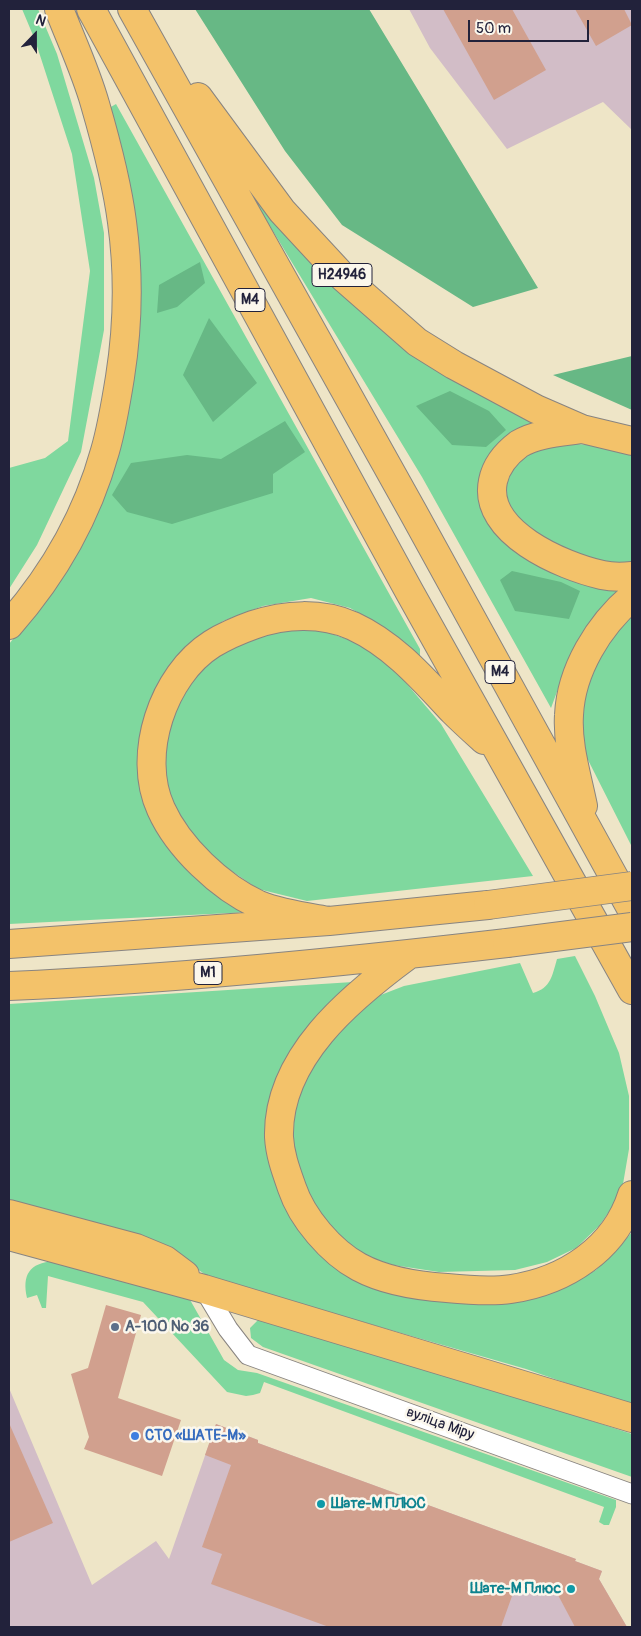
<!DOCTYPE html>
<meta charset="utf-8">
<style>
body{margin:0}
#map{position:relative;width:641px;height:1636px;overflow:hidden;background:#eee5c7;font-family:Pangolin,sans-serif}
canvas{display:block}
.frame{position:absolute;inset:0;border:10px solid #22223b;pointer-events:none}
.north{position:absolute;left:10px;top:10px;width:50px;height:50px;-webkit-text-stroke:4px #fbf7ec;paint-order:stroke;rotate:22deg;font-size:14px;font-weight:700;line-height:20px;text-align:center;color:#22223b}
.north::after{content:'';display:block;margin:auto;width:18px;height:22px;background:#22223b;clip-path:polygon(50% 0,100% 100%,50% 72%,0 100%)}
.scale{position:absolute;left:468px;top:20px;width:121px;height:22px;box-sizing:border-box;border:2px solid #22223b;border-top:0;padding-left:6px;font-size:15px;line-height:18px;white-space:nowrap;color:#22223b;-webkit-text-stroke:4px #fbf7ec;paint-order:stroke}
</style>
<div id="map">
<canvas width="641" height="1636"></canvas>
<div class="frame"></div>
<div class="north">N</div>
<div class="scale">50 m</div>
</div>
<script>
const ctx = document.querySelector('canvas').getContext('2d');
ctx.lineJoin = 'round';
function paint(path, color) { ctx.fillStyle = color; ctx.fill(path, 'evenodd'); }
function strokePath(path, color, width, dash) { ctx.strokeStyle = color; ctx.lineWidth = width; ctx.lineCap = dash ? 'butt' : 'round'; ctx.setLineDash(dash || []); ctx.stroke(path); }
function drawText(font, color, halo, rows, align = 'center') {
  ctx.font = font + ' Pangolin,sans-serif'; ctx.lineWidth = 5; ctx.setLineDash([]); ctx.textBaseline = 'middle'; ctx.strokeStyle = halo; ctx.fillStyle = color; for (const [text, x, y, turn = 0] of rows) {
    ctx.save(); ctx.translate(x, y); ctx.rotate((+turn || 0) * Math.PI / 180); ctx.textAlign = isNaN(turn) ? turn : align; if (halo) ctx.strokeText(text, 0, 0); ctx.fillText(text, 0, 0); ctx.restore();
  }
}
paint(new Path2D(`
 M409,9h223v121l-29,-28 -96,47 -77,-101z
 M9,1388l83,197 64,-44 13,18 47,-135 42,16v3l318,116 -1,2 27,10 -3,8 28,48h-618z`), '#d2bdc7');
paint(new Path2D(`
 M22,9h16l19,45 37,124 10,55v97l-23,122 -44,93 -28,44v-121l36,-10 23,-17 22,-170 -18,-117 -37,-114z
 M116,104l304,545v10l-38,-33 -32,-18 -39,-10 -48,8 -40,15 -37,31 -41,138 106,122 -242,12v-280l45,-55 22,-35 61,-300 -10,-83 -18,-63z
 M245,185l59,69 252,172 -42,11 -24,80 142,68 -67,85 -14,38 -129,-231z
 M567,443l22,2 43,10v109l-37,-1 -47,-19 -47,-39 9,-40 27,-19z
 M632,613v234l-47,-93 -7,-35 6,-34 14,-31z
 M315,628l37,13 37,22 52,61 92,152 -226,25 -49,-12 -38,-26 -36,-34 -18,-39 -7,-36 10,-43 29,-41 35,-26 38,-14z
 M575,956l20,40 24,57 10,43v53l-6,35 -10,22 -14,20 -23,22 -29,14 -32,8 -76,2 -46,-7 -31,-10 -23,-18 -36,-45 -16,-59 9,-44 23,-38 54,-53 31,-12 116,-23 13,30c18,-5 19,-17 24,-34z
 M353,982l-85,148 87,148 211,8 30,-16 21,-20 15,-18v174l-106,-37 -316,-91 -38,-27 -163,-48v-199z
 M54,1261l135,37 35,62 14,10 19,3 359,127v7l-7,18h-5l-5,-3 5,-15 -340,-125 -4,11 -7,2 -7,1 -19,-4 -84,-90 -95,-26 -2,32h-4l-5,-13 -10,3c-5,-23 2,-35 27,-37z
 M259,1319l176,51 197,64v43l-369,-130 -12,-9 -1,-10z`), '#7fd89e');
paint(new Path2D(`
 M195,9h174l169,279 -65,19 -131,-82 -57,-74z
 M200,262l5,21 -28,24 -20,6 2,-28z
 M209,318l48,65 -44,39 -30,-47z
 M632,356v54l-79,-35z
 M450,391l39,20 17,19 -20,17 -34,-2 -36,-39z
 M285,421l20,31 -32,22v19l-101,31 -45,-12 -15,-17 19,-32 56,-8 34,4z
 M512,571l49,11 19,9 -11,28 -54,-8 -15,-31z`), '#67b885');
paint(new Path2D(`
 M443,9h69l34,61 -52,30z
 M575,9h49l8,16 -36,21z
 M106,1305l35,10 -23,83 63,22 -19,56 -78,-27 5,-12 -18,-63 17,-6z
 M9,1423l44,100 -44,19z
 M216,1424l42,16v3l318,116 -1,2 27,10 -3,8 28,48h-52l-17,-32 -41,-13 -16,45h-172l-118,-43 11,-30 -20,-7 29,-82 -26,-10z`), '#d1a08e');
const minor = new Path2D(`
 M204,1289l24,40 20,26 384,139`);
const highway = new Path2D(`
 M91,9l318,582 223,399
 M132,9l281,503 219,398
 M198,97l84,114 62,67 73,64 37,23 82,44 46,20 50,12
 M582,429c-20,3 -45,4 -63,15 -12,9 -23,22 -26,37 -11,51 69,85 109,94 9,2 21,2 30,1
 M9,625c44,-50 78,-109 96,-174 7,-24 11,-49 15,-74 8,-51 9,-104 2,-155 -5,-39 -16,-80 -27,-118 -9,-32 -24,-64 -36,-95
 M583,806c-6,-30 -16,-61 -14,-91 2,-45 30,-90 63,-118
 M329,921c-23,-4 -48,-7 -70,-16 -39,-18 -81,-58 -98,-96 -25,-54 2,-134 51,-165 13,-8 27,-14 41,-19 32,-11 68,-13 100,1 41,19 70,53 100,85 10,10 20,19 31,29
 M9,944l320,-23 159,-16
 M407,956c-57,42 -130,102 -128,181 1,18 7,34 13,51 10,30 39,64 67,79 26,14 58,19 88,21 20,2 43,4 64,1 54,-8 104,-40 121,-94
 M9,986c166,-7 333,-24 498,-43
 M9,1214l127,34 29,12 20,15
 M9,1236l195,53 428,129`);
strokePath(minor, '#888481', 21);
strokePath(highway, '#888481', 30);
strokePath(minor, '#fff', 19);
strokePath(highway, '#f3c26a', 28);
const highwayBridge = new Path2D(`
 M488,905l144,-19
 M507,943l125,-16`);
strokePath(highwayBridge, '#888481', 30, []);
strokePath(highwayBridge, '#f3c26a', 28);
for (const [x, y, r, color] of [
 [115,1327,5,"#5c6f8a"],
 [135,1436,5,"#3f7fe0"],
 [321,1504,5,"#0f9aa8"],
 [571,1589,5,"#0f9aa8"]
]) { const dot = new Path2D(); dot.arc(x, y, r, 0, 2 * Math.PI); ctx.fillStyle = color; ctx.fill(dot); strokePath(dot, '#fbf7ec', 2); }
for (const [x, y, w] of [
 [342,275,60],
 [250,300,30],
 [500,672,30],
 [208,973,28]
]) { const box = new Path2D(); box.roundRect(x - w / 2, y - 11.5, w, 23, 4); ctx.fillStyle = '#fbf7ec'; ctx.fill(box); strokePath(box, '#22223b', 1); }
drawText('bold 14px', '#22223b', null, [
 ["Н24946",342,275],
 ["М4",250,300],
 ["М4",500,672],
 ["М1",208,973]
]);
drawText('bold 15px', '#4e5e75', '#fbf7ec', [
 ["А-100 № 36",125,1327]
], 'left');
drawText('15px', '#22223b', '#fbf7ec', [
 ["вуліца Міру",440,1424,20]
]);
drawText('bold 15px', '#366cbe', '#fbf7ec', [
 ["СТО «ШАТЕ-М»",145,1436]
], 'left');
drawText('bold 15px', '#0d838f', '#fbf7ec', [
 ["Шате-М ПЛЮС",331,1504],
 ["Шате-М Плюс",561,1589,"right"]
], 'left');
</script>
